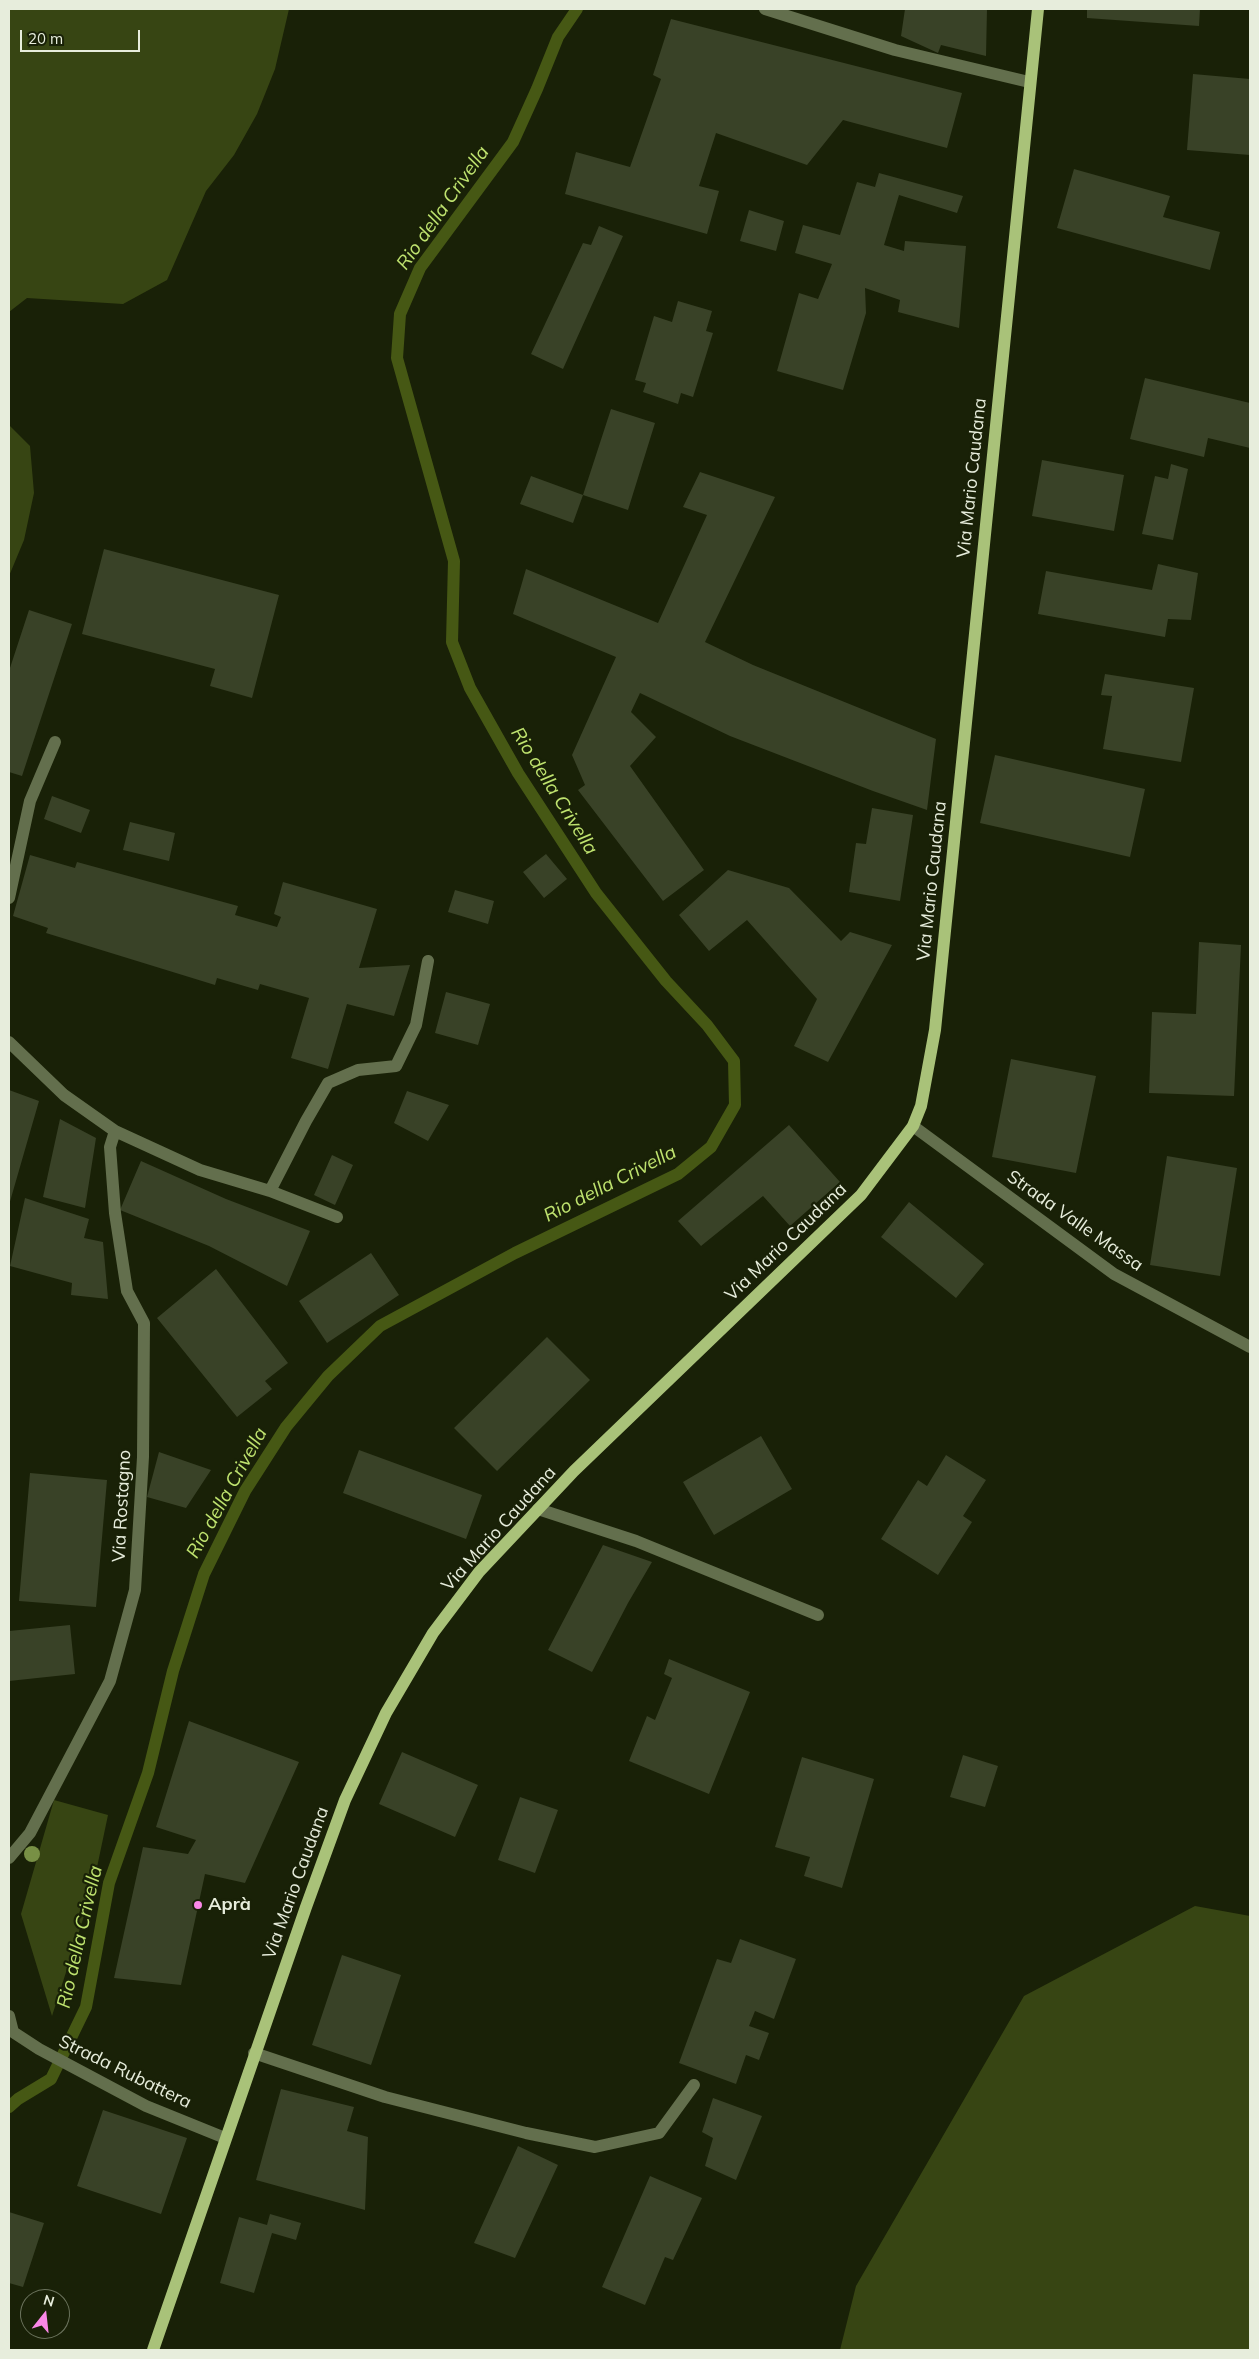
<!DOCTYPE html>
<meta charset="utf-8">
<style>
body{margin:0}
#map{position:relative;width:1259px;height:2359px;overflow:hidden;background:#192107;font-family:Mulish,sans-serif}
canvas{display:block}
.frame{position:absolute;inset:0;border:10px solid #e7eddc;pointer-events:none}
.north{position:absolute;left:20px;top:2289px;width:50px;height:50px;box-sizing:border-box;background:#192107;border:1px solid #6b735c;border-radius:50%;rotate:16deg;font-size:14px;font-weight:700;line-height:20px;text-align:center;color:#e7eddc}
.north::after{content:'';display:block;margin:auto;width:18px;height:22px;background:#fa87e7;clip-path:polygon(50% 0,100% 100%,50% 72%,0 100%)}
.scale{position:absolute;left:20px;top:30px;width:120px;height:22px;box-sizing:border-box;border:2px solid #e7eddc;border-top:0;padding-left:6px;font-size:15px;line-height:18px;white-space:nowrap;color:#e7eddc;-webkit-text-stroke:4px #192107;paint-order:stroke}
</style>
<div id="map">
<canvas width="1259" height="2359"></canvas>
<div class="frame"></div>
<div class="north">N</div>
<div class="scale">20 m</div>
</div>
<script>
const ctx = document.querySelector('canvas').getContext('2d');
ctx.lineJoin = 'round';
function paint(path, color) { ctx.fillStyle = color; ctx.fill(path, 'evenodd'); }
function strokePath(path, color, width, dash) { ctx.strokeStyle = color; ctx.lineWidth = width; ctx.lineCap = dash ? 'butt' : 'round'; ctx.setLineDash(dash || []); ctx.stroke(path); }
function drawText(font, color, halo, rows, align = 'center') {
  ctx.font = font + ' Mulish,sans-serif'; ctx.lineWidth = 4.5; ctx.setLineDash([]); ctx.textBaseline = 'middle'; ctx.strokeStyle = halo; ctx.fillStyle = color; for (const [text, x, y, turn = 0] of rows) {
    ctx.save(); ctx.translate(x, y); ctx.rotate((+turn || 0) * Math.PI / 180); ctx.textAlign = isNaN(turn) ? turn : align; if (halo) ctx.strokeText(text, 0, 0); ctx.fillText(text, 0, 0); ctx.restore();
  }
}
paint(new Path2D(`
 M9,9h280l-14,60 -18,45 -23,41 -28,36 -39,89 -44,24 -96,-6 -18,14z
 M9,425l21,21 4,47 -10,47 -15,36z
 M54,1800l54,15 -16,76 -40,125 -31,-102z
 M1195,1906l55,10v434h-410l16,-64 168,-290z`), '#374513');
strokePath(new Path2D(`
 M9,2107l9,-8 33,-20 35,-72 23,-124 39,-110 25,-102 31,-97 41,-83 41,-64 42,-51 52,-50 135,-73 163,-79 33,-27 24,-42 -1,-44 -27,-36 -41,-44 -70,-88 -78,-120 -48,-85 -18,-46 2,-81 -57,-203 3,-44 20,-46 93,-126 24,-53 21,-52 19,-28`), '#465814', 12);
paint(new Path2D(`
 M905,9h82l-1,47 -45,-11 -3,8 -37,-17z
 M1087,9h113l-1,17 -112,-8z
 M671,19l291,74 -15,55 -104,-28 -36,45 -91,-32 -17,53 20,5 -12,43 -142,-40 11,-42 54,15 31,-88 -8,-4z
 M1193,74l57,5v76l-63,-5z
 M1074,169l96,27 -7,21 57,15 -10,38 -153,-42z
 M879,173l84,23 -6,17 -58,-18 -15,50 20,6 1,-10 61,5 -7,82 -61,-16 2,-12 -35,-12 1,25 -23,77 -66,-19 22,-78 19,6 14,-35 -37,-11 8,-28 37,10 17,-53 18,5z
 M749,210l35,11 -8,30 -36,-10z
 M599,226l24,10 -60,133 -32,-15 52,-111 8,2z
 M678,301l34,10 -6,20 7,2 -20,64 -12,-4 -3,11 -35,-12 3,-9 -11,-3 19,-64 18,6z
 M1145,378l105,25v45l-42,-10 -4,19 -74,-18z
 M611,409l44,14 -27,87 -45,-15 -10,28 -53,-19 11,-28 52,19z
 M1042,460l82,15 -10,56 -82,-15z
 M1171,464l17,5 -15,71 -31,-6 13,-58 13,3z
 M700,472l75,25 -70,145 48,23 183,74 -9,71 -54,-19 -143,-55 -90,-43 -9,19 25,25 -26,29 74,104 -41,31 -85,-111 7,-5 -13,-30 44,-98 -103,-43 13,-45 132,54 49,-108 -24,-8z
 M104,549l175,46 -27,103 -42,-12 5,-17 -133,-35z
 M1158,564l40,9 -7,47 -23,-1 -3,18 -127,-23 8,-43 106,19z
 M29,610l43,14 -50,152 -13,-4v-101z
 M1105,674l89,14 -13,74 -78,-13 9,-53 -11,-1z
 M995,755l150,34 -15,68 -150,-34z
 M52,796l38,14 -9,23 -37,-14z
 M872,808l41,7 -13,86 -51,-9 7,-49 10,1z
 M130,822l45,11 -6,28 -46,-11z
 M546,854l21,25 -23,19 -21,-26z
 M30,855l45,13 2,-6 161,44 -3,9 42,12 4,-10 -7,-3 9,-32 94,27 -18,59 51,-3 -16,51 -47,-12 -19,65 -37,-11 18,-60 -49,-14 -2,6 -41,-12 -2,7 -169,-52 2,-5 -35,-12z
 M728,870l61,18 52,53 9,-9 42,13 -64,117 -34,-16 23,-47 -70,-79 -38,31 -30,-36z
 M455,890l39,11 -6,23 -40,-12z
 M1199,942l42,3 -7,151 -85,-3 3,-81 44,2z
 M446,992l44,12 -12,41 -43,-12z
 M1011,1059l85,17 -20,97 -84,-16z
 M9,1090l30,11 -30,104z
 M407,1091l42,14 -21,36 -34,-18z
 M60,1119l36,19 -11,70 -42,-11z
 M789,1125l51,57 -50,44 -27,-30 -62,50 -23,-25z
 M332,1155l21,10 -18,40 -21,-10z
 M1167,1156l70,12 -17,108 -70,-11z
 M141,1161l85,38 84,32 -23,55 -78,-40 -89,-36z
 M25,1198l64,21 -5,19 19,4 5,57 -37,-4 1,-12 -62,-17z
 M909,1202l75,62 -28,34 -75,-61z
 M371,1253l28,42 -72,48 -28,-42z
 M216,1269l72,94 -23,18 7,8 -35,28 -80,-99z
 M547,1337l43,43 -93,91 -43,-43z
 M761,1436l31,53 -78,46 -31,-53z
 M359,1450l123,45 -16,44 -123,-46z
 M159,1452l52,18 -25,38 -39,-11z
 M946,1455l40,25 -23,36 9,6 -34,53 -57,-36 37,-59 9,6z
 M30,1473l77,7 -11,127 -77,-6z
 M603,1545l49,17 -24,41 -36,69 -44,-22z
 M70,1625l5,49 -66,7v-50z
 M669,1659l81,33 -41,102 -80,-33 18,-45 8,4 17,-42 -8,-4z
 M189,1721l110,41 -54,121 -40,-9 -24,111 -67,-7 29,-131 45,7 8,-14 -40,-13z
 M402,1752l76,33 -23,52 -76,-33z
 M963,1755l35,11 -13,41 -35,-10z
 M802,1757l72,22 -32,109 -38,-12 6,-19 -35,-10z
 M520,1797l38,13 -23,63 -37,-13z
 M740,1939l56,20 -22,60 -19,-8 -6,15 20,7 -10,27 -13,-5 -10,29 -57,-21 38,-104 14,4z
 M342,1955l59,20 -30,90 -59,-20z
 M281,2089l73,18 -7,24 21,6 -3,73 -109,-30z
 M713,2098l49,18 -26,64 -31,-14 8,-28 -11,-6z
 M103,2110l84,28 -26,76 -84,-28z
 M518,2146l40,19 -43,93 -41,-15z
 M650,2176l52,22 -29,62 -8,-3 -20,48 -43,-18z
 M9,2212l35,11 -21,64 -14,-4z
 M270,2214l31,9 -5,17 -24,-7 -18,60 -34,-10 19,-66 28,8z`), '#394227');
strokePath(new Path2D(`
 M765,9l130,41 134,32
 M9,898l21,-97 25,-59
 M9,1042l55,53 51,36 -5,16 5,66 12,78 17,32 -1,134 -8,133 -25,91 -80,152 -21,25
 M913,1126l201,148 136,73
 M115,1131l85,39 70,21 67,26
 M270,1191l36,-70 22,-38 30,-13 38,-4 20,-41 12,-64
 M538,1509l98,32 182,74
 M9,2016l4,16 26,17 107,57 79,32
 M254,2053l131,44 141,36 69,14 64,-14 35,-48`), '#636f4d', 12);
strokePath(new Path2D(`
 M153,2350l153,-443 39,-107 41,-87 47,-80 46,-61 95,-101 287,-276 52,-69 8,-20 14,-76 103,-1021`), '#a9c279', 12);
ctx.fillStyle = '#789045';
for (const [x, y] of [
 [32,1854]
]) { ctx.beginPath(); ctx.arc(x, y, 8, 0, 2 * Math.PI); ctx.fill(); }
for (const [x, y, r, color] of [
 [198,1905,5,"#fa87e7"]
]) { const dot = new Path2D(); dot.arc(x, y, r, 0, 2 * Math.PI); ctx.fillStyle = color; ctx.fill(dot); strokePath(dot, '#192107', 2); }
drawText('18px', '#e7eddc', '#192107', [
 ["Via Mario Caudana",972,478,-84],
 ["Via Mario Caudana",932,881,-84],
 ["Strada Valle Massa",1075,1221,35],
 ["Via Mario Caudana",786,1242,-44],
 ["Via Rostagno",122,1506,-87],
 ["Via Mario Caudana",499,1529,-48],
 ["Via Mario Caudana",296,1883,-70],
 ["Strada Rubattera",125,2072,26]
]);
drawText('bold 18px', '#e7eddc', '#192107', [
 ["Aprà",208,1905]
], 'left');
drawText('italic 19px', '#bfe36f', '#192107', [
 ["Rio della Crivella",443,208,-55],
 ["Rio della Crivella",554,791,58],
 ["Rio della Crivella",610,1184,-27],
 ["Rio della Crivella",227,1493,-61],
 ["Rio della Crivella",80,1937,-77]
]);
</script>
